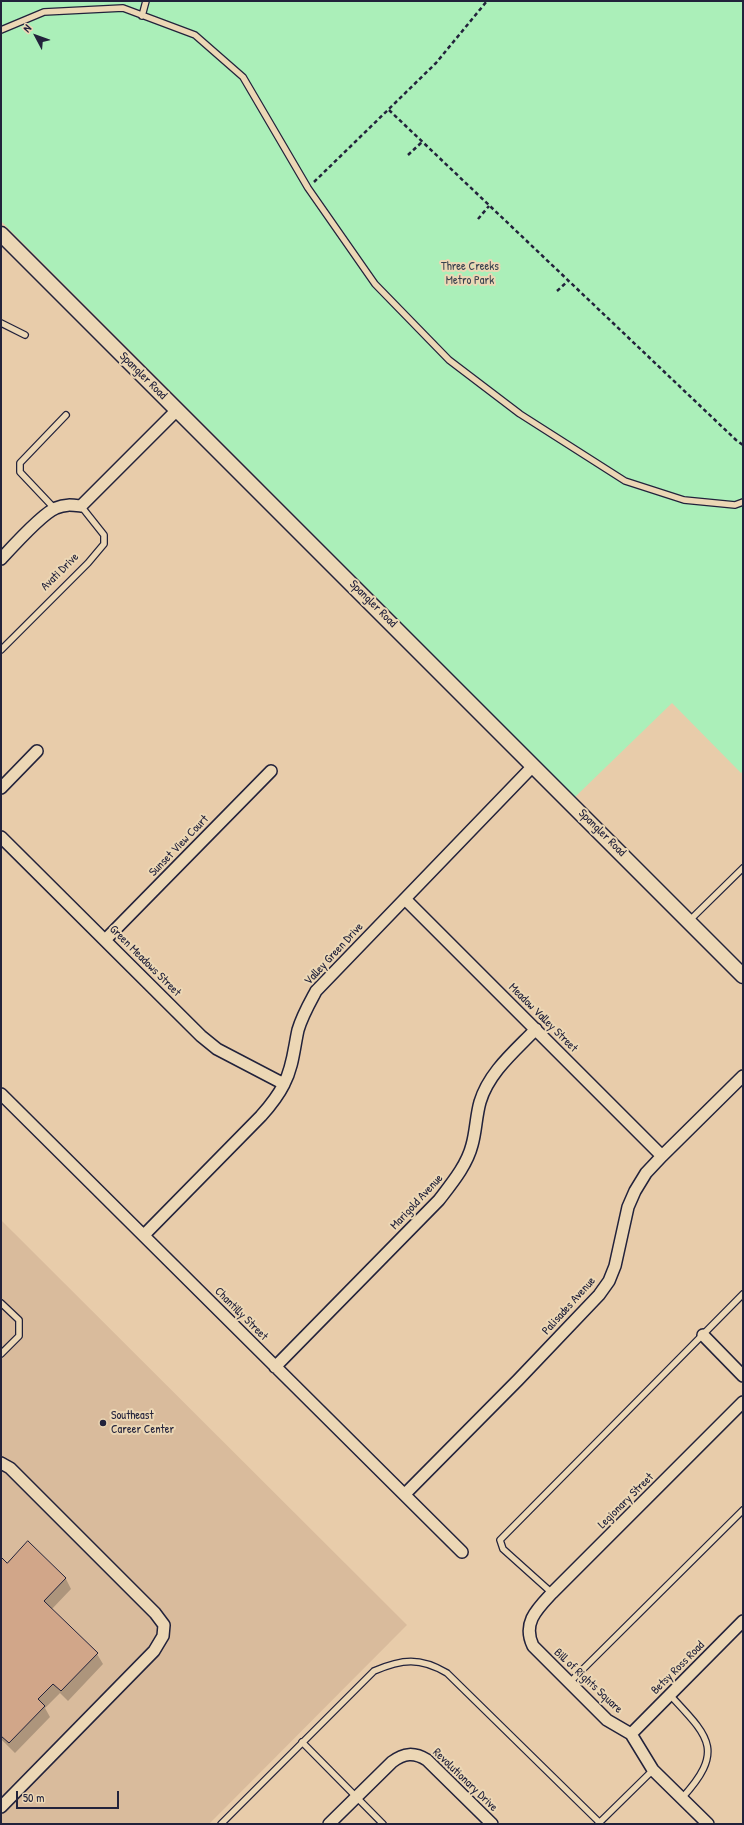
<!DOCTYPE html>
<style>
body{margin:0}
#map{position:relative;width:744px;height:1825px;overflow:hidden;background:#e8ccaa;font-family:"Patrick Hand",sans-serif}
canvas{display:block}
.frame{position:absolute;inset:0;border:2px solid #22223b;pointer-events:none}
.north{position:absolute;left:16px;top:16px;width:40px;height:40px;-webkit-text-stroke:3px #ecd7b5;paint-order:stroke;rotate:311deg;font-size:11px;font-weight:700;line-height:16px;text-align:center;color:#22223b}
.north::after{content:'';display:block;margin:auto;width:14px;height:18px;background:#22223b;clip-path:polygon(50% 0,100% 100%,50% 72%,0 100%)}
.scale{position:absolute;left:16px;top:1791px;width:103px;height:18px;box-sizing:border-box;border:2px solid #22223b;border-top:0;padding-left:5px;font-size:12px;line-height:14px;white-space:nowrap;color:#22223b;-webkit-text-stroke:3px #ecd7b5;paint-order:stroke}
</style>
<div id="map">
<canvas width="744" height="1825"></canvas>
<div class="frame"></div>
<div class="north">N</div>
<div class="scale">50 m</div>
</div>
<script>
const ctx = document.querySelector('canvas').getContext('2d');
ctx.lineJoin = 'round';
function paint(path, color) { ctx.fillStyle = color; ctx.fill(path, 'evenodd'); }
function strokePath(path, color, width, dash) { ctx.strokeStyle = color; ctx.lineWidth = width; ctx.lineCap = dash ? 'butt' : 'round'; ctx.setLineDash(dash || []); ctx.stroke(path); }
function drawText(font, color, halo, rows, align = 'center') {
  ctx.font = font + ' "Patrick Hand",sans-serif'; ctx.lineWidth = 4; ctx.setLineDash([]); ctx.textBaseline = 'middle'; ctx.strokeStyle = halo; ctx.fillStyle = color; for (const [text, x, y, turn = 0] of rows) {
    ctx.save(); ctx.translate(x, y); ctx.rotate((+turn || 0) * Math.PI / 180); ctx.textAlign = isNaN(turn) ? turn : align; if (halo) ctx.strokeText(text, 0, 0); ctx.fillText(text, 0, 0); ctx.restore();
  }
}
paint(new Path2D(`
 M1,1220l406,405 -198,199h-208z`), '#d9bb9c');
paint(new Path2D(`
 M1,1h742v770l-2,2 -69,-70 -97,94 -574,-576z`), '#abefb9');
paint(new Path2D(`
 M28,1543l38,36 5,10 -20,21 46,44 6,10 -35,37 -8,-8 -15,15 5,9 -35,36 -14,-14v-180l6,6z`), '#0003');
const building = new Path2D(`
 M28,1541l38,37 -22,23 54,52 -37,38 -8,-7 -15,15 7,7 -36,37 -8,-7v-179l6,6z`);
paint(building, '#d1a689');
strokePath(building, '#22223b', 1);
const service = new Path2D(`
 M142,16l4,-15
 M1,30l43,-18 79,-4 72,27 48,42 65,111 67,96 74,76 71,54 105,67 59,19 51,5 8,-3
 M1,323l24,12
 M54,508l-34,-36v-9l46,-48
 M1,650l87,-87 16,-19v-9l-23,-29
 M689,921l54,-53
 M1,1303l18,17v16l-18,18
 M552,1593l-49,-44 -3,-9 243,-246
 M570,1682l173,-172
 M670,1695c38,41 56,55 12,103
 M302,1742l81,82
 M221,1824l153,-153c28,-12 46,-14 73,2l152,149
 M598,1824l55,-54`);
const minor = new Path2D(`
 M1,559c11,-12 42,-46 55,-51 9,-4 16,-3 25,-2l96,-96
 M1,788l36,-37
 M1,837l200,199 16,13 67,35
 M405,899l257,257
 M105,940l166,-169
 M1,1094l461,458
 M144,1235l117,-119c9,-10 17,-20 23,-32 9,-17 10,-36 14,-54 4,-14 11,-26 18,-39l217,-225
 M703,1335l40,41
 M275,1367l164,-167c13,-17 28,-35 33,-55 4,-14 4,-29 8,-43 9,-30 35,-51 56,-73
 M1,1463l9,5 145,145 9,12 -1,11 -9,15 -153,156
 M405,1494l113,-114 81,-85 10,-14 6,-15 13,-59 7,-16 11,-18 16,-17 81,-80
 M631,1734l112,-113
 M329,1824l63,-62c12,-9 22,-10 35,-2l65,64
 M708,1824l-55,-54 -22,-36 -24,-14 -74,-74c-11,-23 4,-37 19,-53l191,-191`);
const tertiary = new Path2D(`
 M1,234l742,742`);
strokePath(service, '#22223b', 8);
strokePath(minor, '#22223b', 14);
strokePath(tertiary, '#22223b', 17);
strokePath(new Path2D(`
 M389,110l347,330 7,5
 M408,155l14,-13
 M314,182l122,-119 51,-62
 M478,219l11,-13
 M557,291l12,-11`), '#22223b', 2.5, [4, 3]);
strokePath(service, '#ecd7b5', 5.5);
strokePath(minor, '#ecd7b5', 11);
strokePath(tertiary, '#ecd7b5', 14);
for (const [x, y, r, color] of [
 [103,1423,4,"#22223b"]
]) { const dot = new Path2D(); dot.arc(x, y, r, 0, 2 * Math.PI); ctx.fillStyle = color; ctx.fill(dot); strokePath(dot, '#ecd7b5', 1.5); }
drawText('12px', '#37414e', '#ecd7b5', [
 ["Three Creeks",470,267],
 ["Metro Park",470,281]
]);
drawText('12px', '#22223b', '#ecd7b5', [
 ["Spangler Road",143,376,45],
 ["Avati Drive",60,572,-45],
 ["Spangler Road",373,604,45],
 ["Spangler Road",602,833,45],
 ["Sunset View Court",179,846,-46],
 ["Valley Green Drive",334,954,-47],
 ["Green Meadows Street",145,961,45],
 ["Meadow Valley Street",543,1018,45],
 ["Marigold Avenue",417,1202,-47],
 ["Palisades Avenue",569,1306,-48],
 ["Chantilly Street",241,1314,45],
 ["Legionary Street",626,1501,-45],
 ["Betsy Ross Road",678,1668,-45],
 ["Bill of Rights Square",588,1681,43],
 ["Revolutionary Drive",465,1780,44]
]);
drawText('12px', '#22223b', '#ecd7b5', [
 ["Southeast",111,1416],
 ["Career Center",111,1430]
], 'left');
</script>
